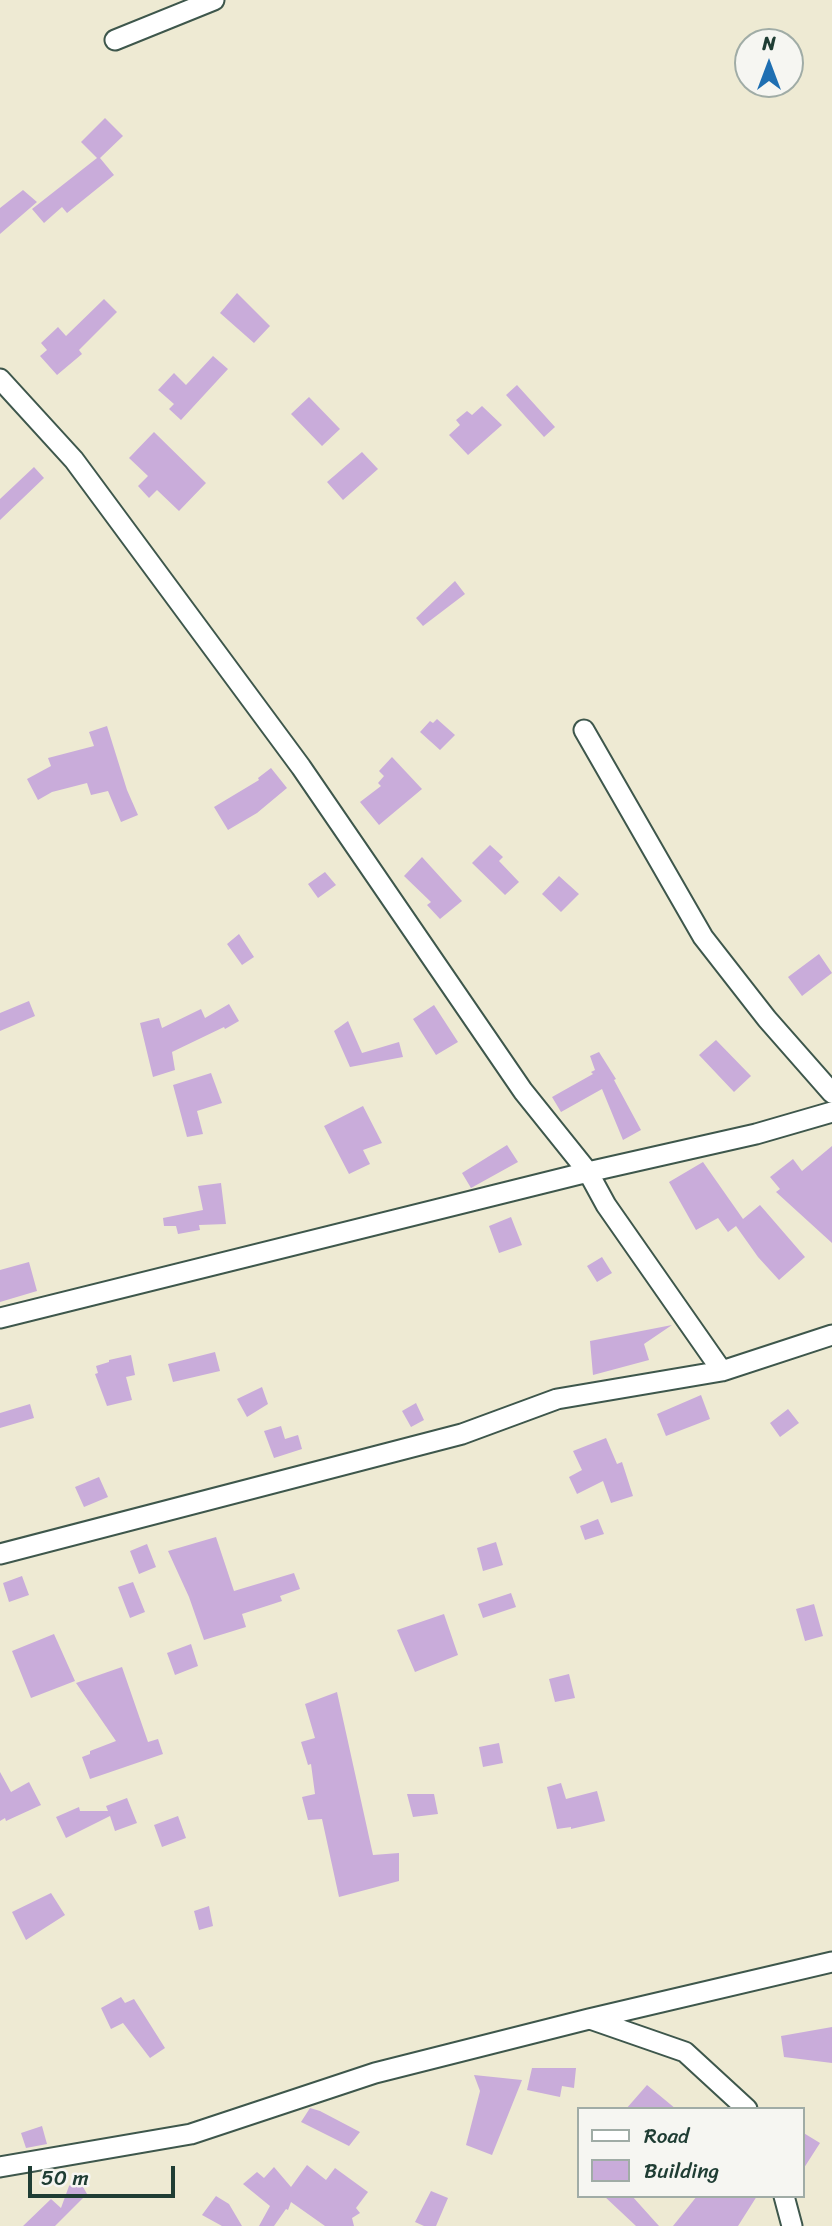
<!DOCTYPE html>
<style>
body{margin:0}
#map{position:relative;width:832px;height:2226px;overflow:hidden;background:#eeead3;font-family:Sriracha,sans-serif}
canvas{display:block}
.legend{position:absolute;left:577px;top:2107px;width:228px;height:91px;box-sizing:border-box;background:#f6f6f2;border:2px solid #a0aca6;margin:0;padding:9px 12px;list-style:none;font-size:21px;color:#1f3d34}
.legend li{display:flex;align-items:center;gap:14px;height:35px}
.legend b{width:35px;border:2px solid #a0aca6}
.north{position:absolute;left:734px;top:28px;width:70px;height:70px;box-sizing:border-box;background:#f6f6f2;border:2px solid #a0aca6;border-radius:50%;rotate:0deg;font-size:19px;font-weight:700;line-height:28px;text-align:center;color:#1f3d34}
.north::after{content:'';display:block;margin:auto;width:24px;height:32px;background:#1f6fb2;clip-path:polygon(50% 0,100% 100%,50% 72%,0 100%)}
.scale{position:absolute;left:28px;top:2166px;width:147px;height:32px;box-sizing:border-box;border:4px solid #1f3d34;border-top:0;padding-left:9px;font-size:21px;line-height:24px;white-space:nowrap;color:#1f3d34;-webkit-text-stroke:5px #f6f6f2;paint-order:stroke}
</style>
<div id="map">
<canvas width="832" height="2226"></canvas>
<ul class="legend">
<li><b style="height:9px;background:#fff"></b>Road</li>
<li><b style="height:19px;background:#c9acda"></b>Building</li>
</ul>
<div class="north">N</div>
<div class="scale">50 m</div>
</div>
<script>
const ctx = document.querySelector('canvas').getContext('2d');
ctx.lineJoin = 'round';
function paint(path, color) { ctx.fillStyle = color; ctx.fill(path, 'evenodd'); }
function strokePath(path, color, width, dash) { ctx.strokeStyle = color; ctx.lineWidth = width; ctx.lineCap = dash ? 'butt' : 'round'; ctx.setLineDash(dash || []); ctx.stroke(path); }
paint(new Path2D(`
 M105,118l18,18 -23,22 14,17 -47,38 -5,-6 -18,16 -12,-14 65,-51 -16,-16z
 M23,190l14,12 -37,32v-26z
 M237,293l33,33 -16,17 -34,-30z
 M104,299l13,13 -38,38 3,4 -25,21 -17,-19 7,-6 -6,-7 17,-16 8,9z
 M213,356l15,13 -47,51 -12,-11 5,-5 -16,-14 16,-17 12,12z
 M517,385l38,42 -11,10 -38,-42z
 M309,397l31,32 -18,17 -31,-32z
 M482,406l20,19 -34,30 -19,-20 11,-10 -4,-5 11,-9 5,4z
 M154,432l52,51 -27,28 -22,-21 -8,8 -11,-12 10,-10 -19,-18z
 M362,452l16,17 -35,31 -16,-18z
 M34,467l10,11 -44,42v-21z
 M455,581l10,13 -42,32 -7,-8z
 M437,719l18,16 -15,15 -20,-18 10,-11 3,2z
 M107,726l20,64 11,25 -17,7 -13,-31 -17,4 -4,-12 -35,9 -14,8 -11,-21 24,-13 -3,-8 46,-12 -5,-14z
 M392,757l30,32 -43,36 -19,-23 21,-16 -3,-3 6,-7 -5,-5z
 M271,768l16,20 -30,25 -29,17 -14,-23 45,-27 -1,-2z
 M490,845l13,12 -4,4 20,21 -14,13 -33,-32z
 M422,857l40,44 -22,18 -13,-14 4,-3 -27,-26z
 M325,872l11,13 -18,13 -10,-14z
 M559,876l20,18 -18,18 -19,-18z
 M239,934l15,23 -12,8 -15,-21z
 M819,954l13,19 -30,23 -14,-19z
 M29,1001l6,15 -35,15v-18z
 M229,1004l10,17 -14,8 -1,-2 -52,25 3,18 -22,7 -13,-54 19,-5 3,10 39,-19 4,9z
 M434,1005l24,37 -22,13 -23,-36z
 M348,1021l14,32 37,-11 4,15 -53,10 -16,-36z
 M716,1040l35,36 -17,16 -35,-37z
 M599,1052l17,27 -2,1 27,50 -18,10 -21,-51 -41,23 -9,-15 41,-23 -2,-2 4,-2 -5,-14z
 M211,1073l11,30 -25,8 6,23 -16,3 -14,-52z
 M363,1106l19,37 -19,7 7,14 -21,10 -25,-48z
 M507,1145l11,17 -47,26 -9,-15z
 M832,1146v97l-56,-51 4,-3 -10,-12 23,-18 9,12z
 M703,1162l40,57 17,-14 45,52 -26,23 -21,-23 -22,-31 -8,6 -10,-14 -22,12 -27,-48z
 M221,1183l5,41 -27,1 1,5 -22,4 -2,-8h-12l-1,-8 40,-8 -5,-24z
 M511,1217l11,28 -23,8 -10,-27z
 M602,1257l10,16 -15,9 -10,-16z
 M29,1262l8,29 -37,11v-32z
 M672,1325l-28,19 5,16 -56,15 -3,-34z
 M215,1352l5,19 -47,11 -5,-18z
 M131,1355l4,20 -9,2 6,23 -25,6 -12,-32 3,-1 -2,-7 13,-4v-2z
 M262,1387l6,17 -21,13 -10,-18z
 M701,1395l9,24 -44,17 -9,-22z
 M416,1403l8,17 -13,7 -9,-16z
 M30,1404l4,14 -34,10v-15z
 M788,1409l11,14 -19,14 -10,-14z
 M281,1426l4,13 13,-4 4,14 -28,9 -10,-27z
 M606,1438l11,26 5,-2 11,34 -22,7 -8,-22 -26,13 -8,-17 13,-7 -9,-19z
 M99,1477l9,20 -24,10 -9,-20z
 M598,1519l6,15 -19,6 -5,-14z
 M216,1537l18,54 60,-18 6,16 -20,7 2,5 -40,13 4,13 -42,13 -15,-43 -21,-46z
 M496,1542l7,23 -20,6 -6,-23z
 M147,1544l9,23 -17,7 -9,-23z
 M22,1576l7,19 -20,7 -6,-19z
 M133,1582l12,30 -15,6 -12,-31z
 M511,1593l5,14 -33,11 -5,-14z
 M814,1604l9,32 -18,5 -9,-32z
 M444,1614l14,41 -43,17 -18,-42z
 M54,1634l21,47 -44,17 -19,-47z
 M191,1644l7,22 -23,9 -8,-22z
 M122,1667l26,75 10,-3 5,15 -73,25 -8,-22 8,-3v-3l26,-10 -40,-58z
 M569,1674l6,24 -20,4 -6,-23z
 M337,1692l36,163 26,-2v28l-60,16 -17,-78 -14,1 -6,-23 13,-3 -4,-30 -3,1 -7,-23 14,-4 -10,-34z
 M499,1743l4,20 -20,4 -4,-20z
 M0,1772l11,20 18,-10 12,23 -35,16 -1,-3 -5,3z
 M561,1783l5,16 31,-8 8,30 -34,8v-2l-14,2 -10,-42z
 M407,1794h27l4,20 -25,3z
 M127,1798l10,25 -22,8 -5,-15 -44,22 -10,-21 23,-10 1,4h28l-2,-5z
 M178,1816l8,22 -24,9 -8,-22z
 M51,1893l14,22 -39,25 -14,-28z
 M209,1906l4,20 -14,4 -5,-19z
 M121,1997l4,6 9,-4 31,49 -15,10 -27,-35 -12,6 -10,-21z
 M832,2027v36l-48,-6 -3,-21z
 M532,2068h44l-2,20 -12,-2 -2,11 -33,-7z
 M474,2075l48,5 -30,75 -26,-10 14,-54z
 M647,2085l29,24h-50z
 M310,2108l10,3 40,21 -11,14 -48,-24z
 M42,2126l5,18 -21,4 -5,-15z
 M802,2132l18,11 -18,28z
 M307,2165l19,15 9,-12 33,24 -12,16 4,5 -8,5 2,8h-29l-34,-24 -3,8 -2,-1 -12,17h-15l11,-20 -27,-22 14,-12 7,6 10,-11 17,20z
 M78,2178l9,16 -32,32h-32l28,-27 10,9 8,-22z
 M431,2191l17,7 -12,28h-12l-9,-4z
 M216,2196l13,8 13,22h-20l-20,-11z
 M604,2196h28l27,30h-23z
 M697,2196h60l-19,30h-65z`), '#c9acda');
const minor = new Path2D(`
 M115,40l99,-40
 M0,379l74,81 227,307 222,324 65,81 18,33 116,166
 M584,730l119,207 64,82 65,74
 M0,1318l588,-146 168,-38 76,-22
 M0,1554l462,-120 95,-35 165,-28 110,-36
 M590,2019l95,33 62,57
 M0,2167l191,-33 184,-61 214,-54 243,-57
 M784,2196l8,30`);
strokePath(minor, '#3e574c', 23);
strokePath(minor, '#fff', 19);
</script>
